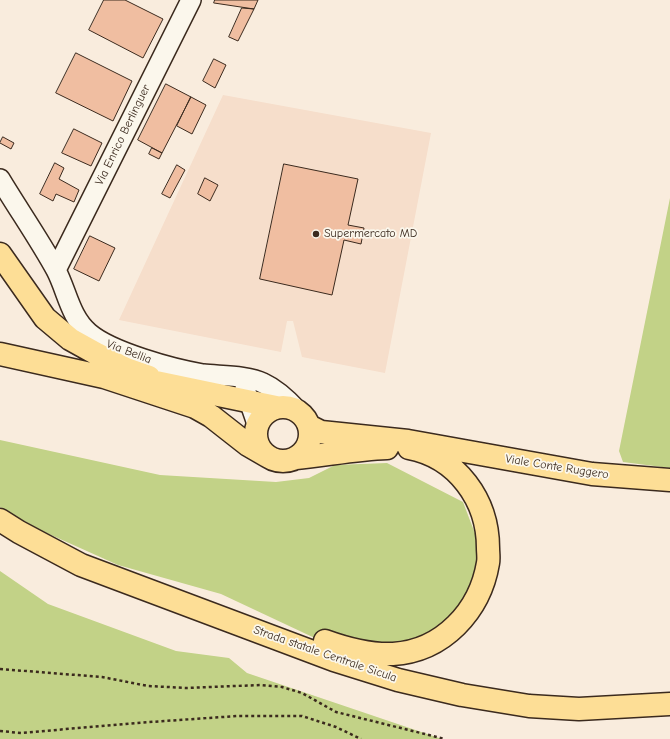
<!DOCTYPE html>
<style>
body{margin:0}
canvas{display:block;background:#f9ecdd}
</style>
<canvas width="670" height="739"></canvas>
<script>
const ctx = document.querySelector('canvas').getContext('2d');
ctx.lineJoin = 'round';
function paint(path, color) { ctx.fillStyle = color; ctx.fill(path, 'evenodd'); }
function strokePath(path, color, width, dash) { ctx.strokeStyle = color; ctx.lineWidth = width; ctx.lineCap = dash ? 'butt' : 'round'; ctx.setLineDash(dash || []); ctx.stroke(path); }
function drawText(font, color, halo, rows, align = 'center') {
  ctx.font = font + ' "Comic Neue",sans-serif'; ctx.lineWidth = 3.5; ctx.setLineDash([]); ctx.textBaseline = 'middle'; ctx.strokeStyle = halo; ctx.fillStyle = color; for (const [text, x, y, turn = 0] of rows) {
    ctx.save(); ctx.translate(x, y); ctx.rotate((+turn || 0) * Math.PI / 180); ctx.textAlign = isNaN(turn) ? turn : align; if (halo) ctx.strokeText(text, 0, 0); ctx.fillText(text, 0, 0); ctx.restore();
  }
}
paint(new Path2D(`
 M223,95l208,38 -46,240 -83,-16 -9,-36h-6l-6,31 -162,-32z`), '#f6decb');
paint(new Path2D(`
 M670,198v270l-47,-6 -4,-11z
 M0,440l160,35 116,7 33,-4 26,-13 52,-2 76,39 24,63 -25,60 -68,31 -58,-8 -115,-54 -103,-29 -78,-35 -40,-23z
 M0,571l48,33 128,47 53,7 18,15 195,66h-442z`), '#c2d287');
const building = new Path2D(`
 M104,0h21l38,19 -20,39 -54,-28z
 M215,0h43l-4,9 -40,-6z
 M242,8l12,1 -16,32 -9,-4z
 M76,53l56,28 -19,40 -57,-28z
 M214,59l12,6 -11,23 -12,-7z
 M166,84l25,13 -29,56 -24,-13z
 M191,97l15,8 -14,29 -15,-8z
 M74,129l28,14 -11,23 -29,-13z
 M3,137l11,6 -3,6 -11,-6z
 M152,148l10,5 -3,6 -10,-5z
 M55,163l9,5 -5,11 20,11 -5,12 -18,-8 -3,7 -13,-7z
 M284,164l74,15 -10,46 16,3 -3,16 -17,-4 -12,55 -72,-16z
 M177,165l8,5 -15,28 -8,-4z
 M205,178l13,7 -8,16 -12,-7z
 M90,236l25,12 -16,33 -25,-12z`);
paint(building, '#f0bea1');
strokePath(building, '#3b2a1e', 1);
const minor = new Path2D(`
 M0,179c18,30 39,60 56,91 11,21 14,47 33,63 22,19 84,36 114,41 16,2 45,1 60,9 13,6 25,17 35,28
 M56,270l135,-270
 M245,389l12,35`);
const major = new Path2D(`
 M0,254l45,64 25,21 27,15 29,15 23,8
 M0,354l104,23 91,30 16,9 37,29 19,11
 M156,382l120,25
 M256 434a27 27 0 1 1 54 0a27 27 0 1 1-54 0Z
 M309,426l12,6 87,9 184,33 78,6
 M296,458c31,-3 61,-9 91,-10
 M0,520l19,12 62,33 253,95 64,20 64,15 67,11 50,3 91,-5
 M325,641c22,8 44,14 68,13 50,-3 87,-43 95,-91 1,-5 0,-10 0,-15 0,-48 -31,-91 -79,-100`);
strokePath(minor, '#3b2a1e', 22);
strokePath(major, '#3b2a1e', 25);
strokePath(new Path2D(`
 M0,669l102,8 46,9 39,2 73,-3 22,2 20,6 34,19 109,27
 M0,731l21,2 115,-10 101,-7h65l34,11 25,12`), '#3b2a1e', 2.5, [3, 3]);
strokePath(minor, '#fbf7ec', 19);
strokePath(major, '#fdde96', 22);
for (const [x, y, r, color] of [
 [316,234,4,"#3b2a1e"]
]) { const dot = new Path2D(); dot.arc(x, y, r, 0, 2 * Math.PI); ctx.fillStyle = color; ctx.fill(dot); strokePath(dot, '#fbf7ec', 1.5); }
drawText('12px', '#3b2a1e', '#fbf7ec', [
 ["Via Enrico Berlinguer",123,135,-64],
 ["Via Bellia",129,352,21],
 ["Viale Conte Ruggero",557,467,9],
 ["Strada statale Centrale Sicula",325,654,19]
]);
drawText('12px', '#3b2a1e', '#fbf7ec', [
 ["Supermercato MD",324,234]
], 'left');
</script>
